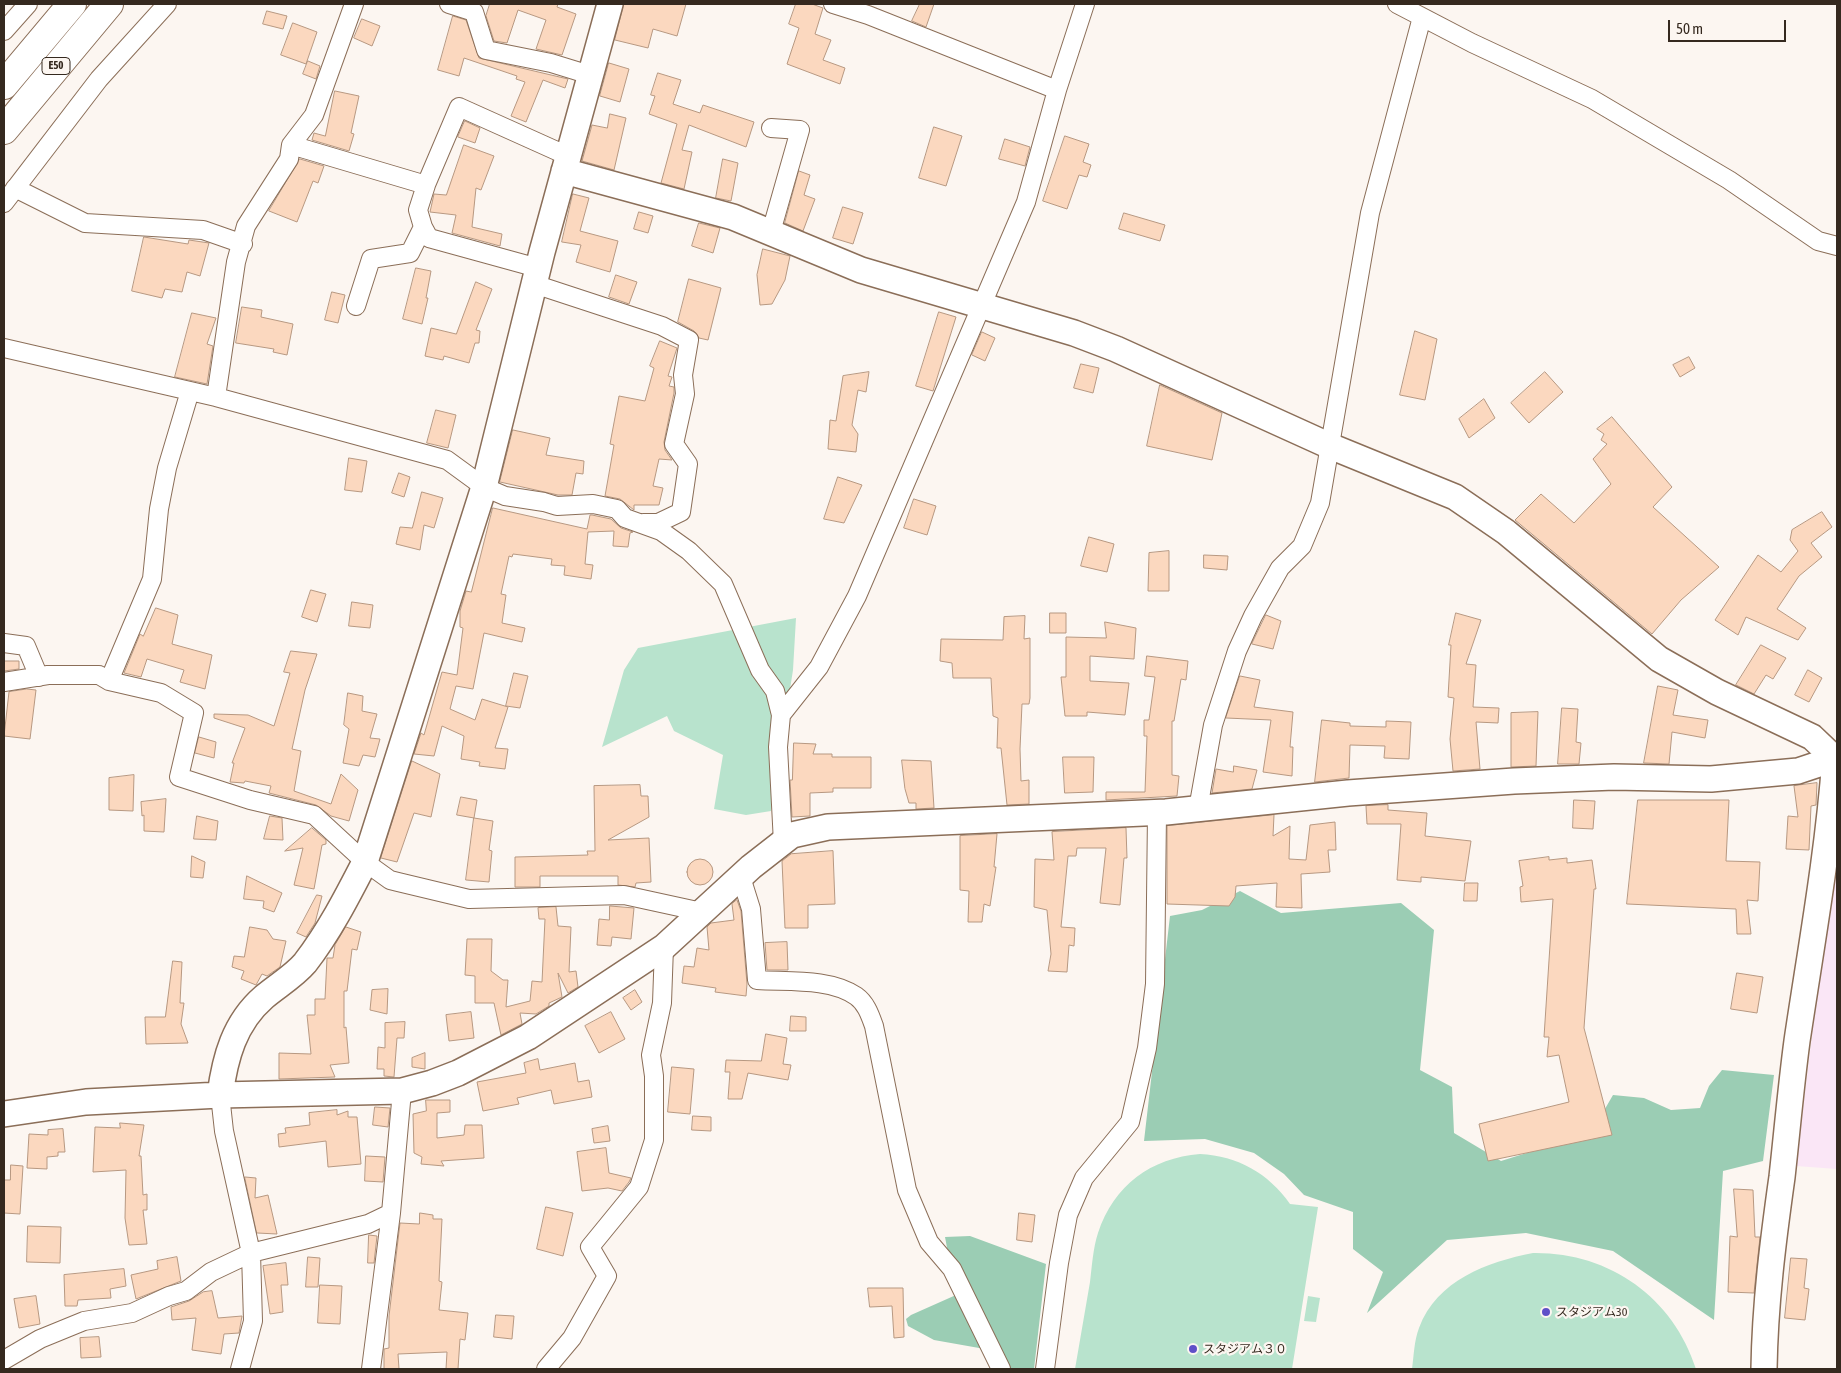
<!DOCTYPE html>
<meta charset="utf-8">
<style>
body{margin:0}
#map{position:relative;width:1841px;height:1373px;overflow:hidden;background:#fcf6f1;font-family:"Asap Condensed",sans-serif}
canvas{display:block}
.frame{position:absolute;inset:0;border:5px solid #35291f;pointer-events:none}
.scale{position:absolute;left:1668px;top:20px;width:118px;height:22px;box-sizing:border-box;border:2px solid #35291f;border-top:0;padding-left:6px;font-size:15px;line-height:18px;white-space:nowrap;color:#35291f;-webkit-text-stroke:4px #fcf6f1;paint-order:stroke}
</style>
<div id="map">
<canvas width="1841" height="1373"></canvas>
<div class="frame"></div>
<div class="scale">50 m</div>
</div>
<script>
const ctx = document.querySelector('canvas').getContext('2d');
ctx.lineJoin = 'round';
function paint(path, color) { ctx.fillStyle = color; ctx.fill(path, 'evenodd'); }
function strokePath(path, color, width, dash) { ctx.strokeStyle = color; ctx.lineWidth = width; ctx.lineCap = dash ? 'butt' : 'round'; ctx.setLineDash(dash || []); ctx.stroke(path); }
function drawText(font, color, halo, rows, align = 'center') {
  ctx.font = font + ' "Asap Condensed","Noto Sans JP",sans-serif'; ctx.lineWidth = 4.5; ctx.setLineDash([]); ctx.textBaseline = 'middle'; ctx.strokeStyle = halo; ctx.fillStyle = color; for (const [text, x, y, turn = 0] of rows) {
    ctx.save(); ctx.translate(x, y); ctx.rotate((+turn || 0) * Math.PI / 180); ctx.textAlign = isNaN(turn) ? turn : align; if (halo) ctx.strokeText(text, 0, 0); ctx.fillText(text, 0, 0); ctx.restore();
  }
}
paint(new Path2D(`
 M1837,831v338l-41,-3z`), '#fae6f6');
paint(new Path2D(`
 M796,618l-3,52 -22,141 -25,4 -32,-6 9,-54 -49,-24 -7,-15 -65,31 22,-77 14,-22z
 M1200,1154c38,2 68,19 90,50l28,3 -26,162h-217c5,-29 10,-58 15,-87 2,-16 3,-34 8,-49 16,-48 53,-75 102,-79z
 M1533,1253c76,-1 140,44 163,116h-284c2,-14 2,-28 7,-41 18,-48 68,-66 114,-75z
 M1308,1296l12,2 -4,24 -12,-1z`), '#b8e3cd');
paint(new Path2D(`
 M1240,891l41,22 120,-10 33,27 -14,140 32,17 2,46 47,28 90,-28 22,-38 31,3 27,12 29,-2 9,-22 13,-16 52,5 -11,86 -40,10 -9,149 -101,-69 -87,-18 -79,7 -80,73 16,-41 -30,-23v-37l-49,-17 -20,-21 -30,-21 -49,-14 -61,2 26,-225 32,-6z
 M970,1236l76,28 -12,105h-29l-9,-18 -62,-11 -26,-14 -2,-7 5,-4 45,-20 -11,-58z`), '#9bcdb4');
const building = new Path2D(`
 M490,4h68l-1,3 19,7 -14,41 -26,-6 10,-29 -28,-10 -11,33 -13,-2 -8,-25z
 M624,4h62l-9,32 -24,-7 -5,19 -33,-8z
 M796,4h16l11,4 -8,26 16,6 -8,20 22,8 -5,16 -53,-20 12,-36 -10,-4z
 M920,4h14l-8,23 -14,-6z
 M267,11l20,5 -4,13 -20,-5z
 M453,16l13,4 13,38 89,21 -3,9 -22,-8 -17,42 -15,-6 14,-34 -9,-3 1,-3 -53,-18 -5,18 -21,-6z
 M362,19l18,7 -8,20 -18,-8z
 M293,23l24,9 -11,32 -25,-9z
 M308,61l12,5 -4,13 -13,-5z
 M609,63l20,6 -9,33 -20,-6z
 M658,73l23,7 -8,24 27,9 3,-8 51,17 -8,25 -57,-22 -7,25 10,2 -8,37 -23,-6 16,-59 -28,-10 6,-18 -4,-1z
 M335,91l24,5 -8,37 3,1 -5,17 -37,-11 2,-7 11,3z
 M610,114l16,4 -12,52 -32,-9 10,-36 15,3z
 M465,121l15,7 -5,15 -17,-6z
 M934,127l28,9 -16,50 -27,-8z
 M1065,136l24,8 -6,18 8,3 -4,12 -8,-2 -12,34 -24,-8z
 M1005,139l25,8 -5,19 -26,-7z
 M464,145l30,11 -13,34 -5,-2 -4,39 30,7 -2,12 -48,-13 4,-18 -26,-3 4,-18 12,1z
 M300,159l24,7 -6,17 -5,-2 -16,41 -28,-11z
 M723,159l15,4 -7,38 -15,-3z
 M799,171l11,4 -6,20 11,4 -12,32 -18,-8z
 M573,194l16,4 -9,33 38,10 -8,31 -34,-10 5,-17 -19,-3z
 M843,207l20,6 -10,31 -20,-6z
 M639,212l14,4 -5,17 -14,-4z
 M1124,213l41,12 -5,16 -41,-12z
 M699,223l21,5 -7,25 -21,-7z
 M144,237l44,7 1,-4 20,3 -9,33 -13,-4 -5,20 -17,-3 -3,9 -30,-7z
 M763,249l27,7 -5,24 -13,24 -12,1 -3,-30z
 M416,268l15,3 -5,27h2l-6,26 -19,-5z
 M616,275l21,7 -8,22 -20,-7z
 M689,279l32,9 -13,52 -9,-2 -5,-7 -16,-9z
 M476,282l16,7 -16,41 4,1 -1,12h-4l-6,20 -25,-7 -1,4 -18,-4 6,-28 25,6z
 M332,292l13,3 -7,28 -13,-3z
 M242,307l20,3 -1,7 32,7 -6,31 -14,-3 1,-3 -38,-6z
 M939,312l17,5 -23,74 -17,-5z
 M192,313l24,5 -9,26 6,2 -6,38 -32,-7z
 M1415,331l22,8 -12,61 -25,-5z
 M982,332l13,6 -10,23 -13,-6z
 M660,341l17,7 -9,28 4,1 -3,9 5,1v6l-10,49 1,8 7,10 -13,-1 -6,27 10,2 -4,17h-25v5l-14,-11 -15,-3 9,-51 -4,-1 9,-48 26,5 9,-33 -4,-2z
 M1689,357l6,11 -15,9 -7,-12z
 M1081,364l18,4 -6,25 -19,-5z
 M869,372l-3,20 -8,-2 -6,35 6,9 -2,18 -28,-3 2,-29 6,1 7,-45z
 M1545,372l18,20 -34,31 -18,-20z
 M1160,385l62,28 -10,47 -65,-14z
 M1484,399l11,19 -26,20 -10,-19z
 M436,410l20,5 -8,33 -21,-5z
 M1612,417l60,70 -19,20 66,60 -38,33 -29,34 -137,-114 26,-26 33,29 37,-39 -18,-25 14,-15 -6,-4 3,-6 -7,-5z
 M513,430l37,8 -4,17 38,6 -1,13 -7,-1 -4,22h-14l-58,-13z
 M349,458l18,3 -5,31 -17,-2z
 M399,473l11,4 -6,20 -12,-4z
 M838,477l24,8 -18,38 -20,-4z
 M422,492l21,6 -9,30 -10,-3 -4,25 -24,-6 4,-17 12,1z
 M914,499l22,7 -9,29 -23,-7z
 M493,508l94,21 3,-14h2l19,4 10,9 12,4 -3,1 -2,14 -15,-1 1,-15 -26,1 -3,32 8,1 -2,14 -27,-4 1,-9 -14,-1 1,-6 -39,-5 -1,3 -3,-1 -8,38 5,1 -4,28 23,5 -3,14 -38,-9 -11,56 -17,-3 -6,23 25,11 7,-21 26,8 -13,41 13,1 -3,20 -26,-3 1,-4 -19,-3 3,-23 -22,-10 -8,30 -20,-2 7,-21 3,2 18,-63 15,3 6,-47 -3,-1v-16l6,-20 5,1z
 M1822,512l10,15 -21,16 11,14 -23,19 -22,33 29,19 -8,12 -52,-23 -8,18 -23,-15 43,-65 23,17 17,-21 -8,-11 2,-10z
 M1089,537l25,7 -7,28 -26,-6z
 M1169,551v40h-21l1,-38z
 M1204,555l24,1 -1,14 -23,-2z
 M311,590l15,4 -9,28 -15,-5z
 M352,602l21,3 -3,23 -21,-2z
 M156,608l22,7 -6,29 40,11 -7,34 -25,-7 4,-12 -37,-11 -6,18 -17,-4 16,-39 3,2z
 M1050,613h16v20h-16z
 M1456,613l25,7 -15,44 10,1 -3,42 26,1 -1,15 -22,-1 4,47 -27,2 -3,-32 4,-41 -6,-1 3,-52h-2z
 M1266,615l15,6 -8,28 -21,-5z
 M1025,616l-1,23 6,-1v60l-1,6h-7l-2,45 1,32 8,-1v24l-22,1 -6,-57h-4l1,-30 -5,-2 -2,-38h-38l-1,-15 -12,-2 1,-22 62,1 1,-23z
 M1105,622l31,6 -2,31 -44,-3v25l39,2 -4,32 -38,-3v4h-22l-4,-39h5v-40l40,1z
 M1761,645l25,13 -13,21 -7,-4 -12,19 -18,-9z
 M291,651l26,3 -12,36 -13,59 9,2 -7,40 37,13 10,-30 17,16 -9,31 -18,-5 -15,-11 -47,-12 2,-7 -26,-5 -1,2 -14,-1 4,-19h-2l13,-35 -31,-10v-4l34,1 26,11 16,-53 -6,-1z
 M1147,656l41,5 -2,19 -5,-1 -7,42h-2v54l7,1 -2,20 -71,4v-8h39l2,-56h-3v-16h5l6,-43 -10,-1z
 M4,661h15v8l-15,2z
 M1808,670l14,8 -13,24 -14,-7z
 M514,673l14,3 -8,32 -14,-2z
 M1240,676l20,4 -6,27 39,5 -3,35h3l-1,29 -29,-4 8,-52 -45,-2z
 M1658,686l20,4 -5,25 35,5 -3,18 -33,-6 -3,32 -25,-1z
 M27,689l9,1 -6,49 -26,-3 5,-44z
 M348,693l15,3 -1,15 15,3 -7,24 10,1 -5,18 -12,-2 -4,11 -16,-3 6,-34 -5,-4z
 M1562,708l16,1 -2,33 5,1 -2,21h-21z
 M1538,712l-2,54 -25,1v-54z
 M1322,720l28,3v3l36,1v-6l25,1 -2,37 -25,-1 1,-12 -35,-1 -1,33 -34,4z
 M199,737l17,5 -2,16 -19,-5z
 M794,743l22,1 -3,10h19v3h39v31h-38v4l-23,1v23l-18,1 -2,-37h2z
 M1063,757h31l-1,35 -28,1z
 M902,760l29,1 3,47 -18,1v-6h-7l-4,-14z
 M412,761l28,13 -9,43 -17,-4 -17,49 -16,-4z
 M1234,766l23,4 -5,19 -40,4 4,-24 17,3z
 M134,775l-1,36 -24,-1v-32z
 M1817,783l-1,22 -5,1 -2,44 -23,-1 2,-33 10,1 -4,-31z
 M640,785l1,11h7l1,21 -41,23 41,-2 2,44 -15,1 -1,4 -17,-2v-9h-78v11h-25v-30l73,-2 -1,-4h8l-1,-65z
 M461,797l16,3 -3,18 -17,-3z
 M166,799l-2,33 -20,-1v-16l-2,1 -1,-14z
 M1574,800l21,1 -2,28 -20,-1z
 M1638,800h91l-3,61 34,1 -2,39 -11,-1 4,34h-14l-1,-25 -109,-5z
 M1388,805v5l39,3 -2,23 46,5 -6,40 -44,-4v5l-24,-2 4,-56h-34l-1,-18z
 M1274,815l-1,21 17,-10 -1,33 17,1 4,-35 25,-3 1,28h-8l2,22 -29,2 1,34 -26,-1 1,-24 -41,3 -1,11 -6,9 -62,-2v-78z
 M197,816l21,5 -2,19 -22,-1z
 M270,816l12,2 1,22 -19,-1z
 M474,818l19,3 -4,29 3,1 -3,31 -23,-2z
 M312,828l14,12v4l-4,1 -8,44 -20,-4 9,-37 -18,3z
 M1126,828l1,30h-3l-4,47 -20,-2 6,-55h-29l-1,8h-8l-7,71 14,1 -1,18 -5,-1 -2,27 -19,-1 3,-17 -4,-44 -13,-3 1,-48 19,1 -2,-28z
 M997,834l-3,33h2l-6,39 -6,-2 -2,18h-14l1,-31 -9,-1v-54z
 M833,851l2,53 -27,1v23h-23l-3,-67 9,-7z
 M192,856l13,6 -2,16 -12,-1z
 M1549,857v3l18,-2v5l25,-3 4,29h-2l-10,139 28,107 -124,26 -9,-37 90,-22 -10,-47 -12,2 2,-20h-5l9,-138 -32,3 -1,-15 3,-1 -4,-25z
 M687 872a13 13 0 1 1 26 0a13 13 0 1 1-26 0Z
 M247,876l35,17 -8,19 -11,-4 1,-7 -20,-2z
 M1465,883h13l-1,18h-13z
 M317,895l5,1 -7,27 -9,14 -9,-4z
 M737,900l4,11 6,73 -1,12 -31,-4 1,-4 -34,-5 2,-17 10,1 3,-19 12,2 -2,-23 4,-4 23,-3 -2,-16z
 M610,906l24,2 -3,31 -19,-2 -1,9 -14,-1 2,-26 10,1z
 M556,907l2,19 13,1 -2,45 7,-1 2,16 -10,6 -10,-20 4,24 -13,6v3l-13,8 -16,-1 2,11 -21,11 -7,-32h-19v-27l-10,-1 2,-36h25l-1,32 12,9h5l-2,27 24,-6 2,-20 10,1 3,-63h-6l-1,-11z
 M250,927l17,3 6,9 13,2 -6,26 -13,9 -5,-2 -6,11 -15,-6 3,-8 -12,-4 2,-11 10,1z
 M346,927l15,5 -4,18 -5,-1 -5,42h-3v37l2,-1 3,36 -19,2 5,12 -56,2v-26l32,1 -4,-39h8v-16h10l2,-41h6l2,-13z
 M787,942l1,28h-21l-2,-27z
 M173,961l9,1 -2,41h4l-3,21 7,19 -42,1 -1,-27h20z
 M1737,973l26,4 -6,36 -26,-4z
 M388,989l-1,25 -17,-4 2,-20z
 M635,990l7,12 -11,8 -8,-12z
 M471,1012l3,26 -25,3 -3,-26z
 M611,1012l14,27 -26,14 -14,-27z
 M791,1016l15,1v14h-16z
 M405,1022l-1,16h-7l-3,39 -10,-1v-7h-7l1,-22 7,1v-25z
 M766,1034l21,4 -4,26 8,1 -3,15 -40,-7 -6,26h-14l2,-27h-5l1,-12 35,1z
 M425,1053v16l-13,-2v-9z
 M538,1059l2,11 35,-7 3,19 11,-2 3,17 -38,7 -3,-14 -34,8 2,6 -36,7 -6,-29 49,-9 -2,-10z
 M672,1067l22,2 -4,45 -22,-2z
 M426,1100h24v12l-13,1v25l27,-3 1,-10h17l2,33 -43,3 3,5 -23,-2 1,-7 -8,-4 -1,-39 13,-3z
 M375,1107l15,1 -2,19 -15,-2z
 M337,1110v5l11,-4v6h9l4,47 -33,3 -2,-26 -47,6 -1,-13 8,-1 -1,-5 25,-3 -1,-12z
 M693,1116l18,1v14l-19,-1z
 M120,1123l24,2 -5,31h2l2,39 4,-1v16h-4l4,34 -18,1 -4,-27 1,-48 -33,2 2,-45 25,1z
 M608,1126l2,15 -16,2 -2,-14z
 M63,1129l2,23h-7v4l-11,1v12l-20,-1 2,-34 19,1v-5z
 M606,1148l3,25 22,5 -2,4 -7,9 -14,-3 -26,3 -5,-39z
 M366,1156l19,1 -2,25 -18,-1z
 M11,1165l12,1 -3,48 -16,-1v-33h6z
 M245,1177l11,1 -1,20 13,-3 9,39 -20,-1z
 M1734,1189l19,1 2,47h5l-6,56 -26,-1 2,-56 7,1z
 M546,1207l27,6 -10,43 -26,-7z
 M420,1213l13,2v4h9l-3,62 3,1 -3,28 29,3 -3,27 -5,-1 -2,30h-12l1,-17 -49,2 1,15h-15v-20l5,-1v-32l11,-93 19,1z
 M1019,1213l16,2 -3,27 -15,-2z
 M28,1226l33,1 -1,36 -33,-1z
 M369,1235l8,1 -3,27h-6z
 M177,1257l4,24 -45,18 -5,-24 27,-6 -1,-8z
 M308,1257l12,1 -2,29h-12z
 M1791,1258l16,1 -3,29 5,1 -4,31 -20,-2z
 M286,1263l2,22h-7l2,27 -13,2 -7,-48z
 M124,1269l2,17 -16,3 1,9 -33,2 -1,6h-12l-1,-31z
 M320,1285l22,1 -2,38 -22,-1z
 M868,1288h35l1,49 -10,1 -2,-32 -22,1z
 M212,1291l6,27 24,-2 -3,17 -15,1 -3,20 -29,-4 4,-32 -24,2 -1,-13 18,-6 14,-9z
 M36,1296l4,28 -21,4 -5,-29z
 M496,1315l18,1 -2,23 -18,-2z
 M99,1337l2,20 -20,1 -1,-20z`);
paint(building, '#fbd8bf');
strokePath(building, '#b79881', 1);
const street = new Path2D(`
 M449,4l25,8 12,38 65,13 39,12
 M833,4l35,11 189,75
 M1397,4l75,39 120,56 137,81 89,61 19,5
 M4,31l24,-27
 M291,145l135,40 -8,25 5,17 -13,26 -39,6 -15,47
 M425,187l34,-80 109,49
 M15,188l70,35 118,7 40,14
 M4,203l95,-124 68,-75
 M423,227l6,11 109,30
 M771,232l29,-102 -29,-2
 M534,284l128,42 27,14 -6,35 2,19 -11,50 14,20 -7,48 -23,11h-15
 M4,348l212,49 231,63 37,27 21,9 39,6 13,4 36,-2 24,5 8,9 36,13 28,20 34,33 37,86 15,21 6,24 -3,32 5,96
 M216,397l20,-135 10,-36 43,-67 2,-14 23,-30 40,-111
 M4,643l22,3 13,31
 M109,681l43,-102 7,-70 8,-41 23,-77
 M4,682l44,-7h51l10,6 52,12 33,20 -15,64 71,23 64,15 51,47 25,18 8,2 71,17 155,-4 78,17
 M781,715l38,-48 38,-71 169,-394 31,-112 28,-86
 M1198,809l15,-84 24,-74 16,-35 27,-48 22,-22 18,-43 50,-290 52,-196
 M741,877l10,32 6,71c31,2 73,-2 99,16 10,7 14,19 18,30l33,164 22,52 23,27 49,100
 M220,1095l4,36 27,122 2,68 -13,48
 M4,1360l36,-21 44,-18 48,-8 37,-17 17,-5 25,-19 40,-19 117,-29 23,-11
 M371,1369l20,-156 11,-122
 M546,1369l26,-31 35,-62 -17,-29 49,-60 15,-47v-64l-3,-21 11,-52 2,-56
 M1045,1369l14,-106 9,-48 16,-37 46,-56 17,-74 8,-64 2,-171`);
const secondary = new Path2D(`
 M564,171l169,46 128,53 213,63 42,16 214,97 125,51 51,35 153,127 58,33 95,45 23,22c-7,95 -24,188 -38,282 -6,45 -10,91 -15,136 -9,64 -17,127 -18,192
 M220,1095c5,-37 14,-72 44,-98 13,-11 30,-21 41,-34 24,-31 42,-66 60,-101l119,-375 58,-235 68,-248
 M4,1114l82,-12 134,-7 182,-4 30,-8 26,-10 70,-36 136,-90 87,-80 41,-32 36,-8 338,-15 182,-19 166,-12 100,-4 97,2 87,-8 39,-13`);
const highway = new Path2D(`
 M4,85l68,-81
 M4,130l105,-126`);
strokePath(street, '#8b6e58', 20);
strokePath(secondary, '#8b6e58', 28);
strokePath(highway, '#8b6e58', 30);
strokePath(street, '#fff', 18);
strokePath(secondary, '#fff', 25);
strokePath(highway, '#fff', 28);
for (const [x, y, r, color] of [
 [1546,1312,5,"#5f50c8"],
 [1193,1349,5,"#5f50c8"]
]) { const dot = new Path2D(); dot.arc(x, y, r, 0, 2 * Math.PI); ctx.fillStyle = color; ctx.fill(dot); strokePath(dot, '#fcf6f1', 2); }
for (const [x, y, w] of [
 [56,66,28]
]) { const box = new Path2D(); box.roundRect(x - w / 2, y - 8.5, w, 17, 4); ctx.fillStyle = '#fcf6f1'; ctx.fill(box); strokePath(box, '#35291f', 1); }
drawText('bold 11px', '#35291f', null, [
 ["E50",56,66]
]);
drawText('12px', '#35291f', '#fcf6f1', [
 ["スタジアム30",1556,1312],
 ["スタジアム３０",1203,1349]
], 'left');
</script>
